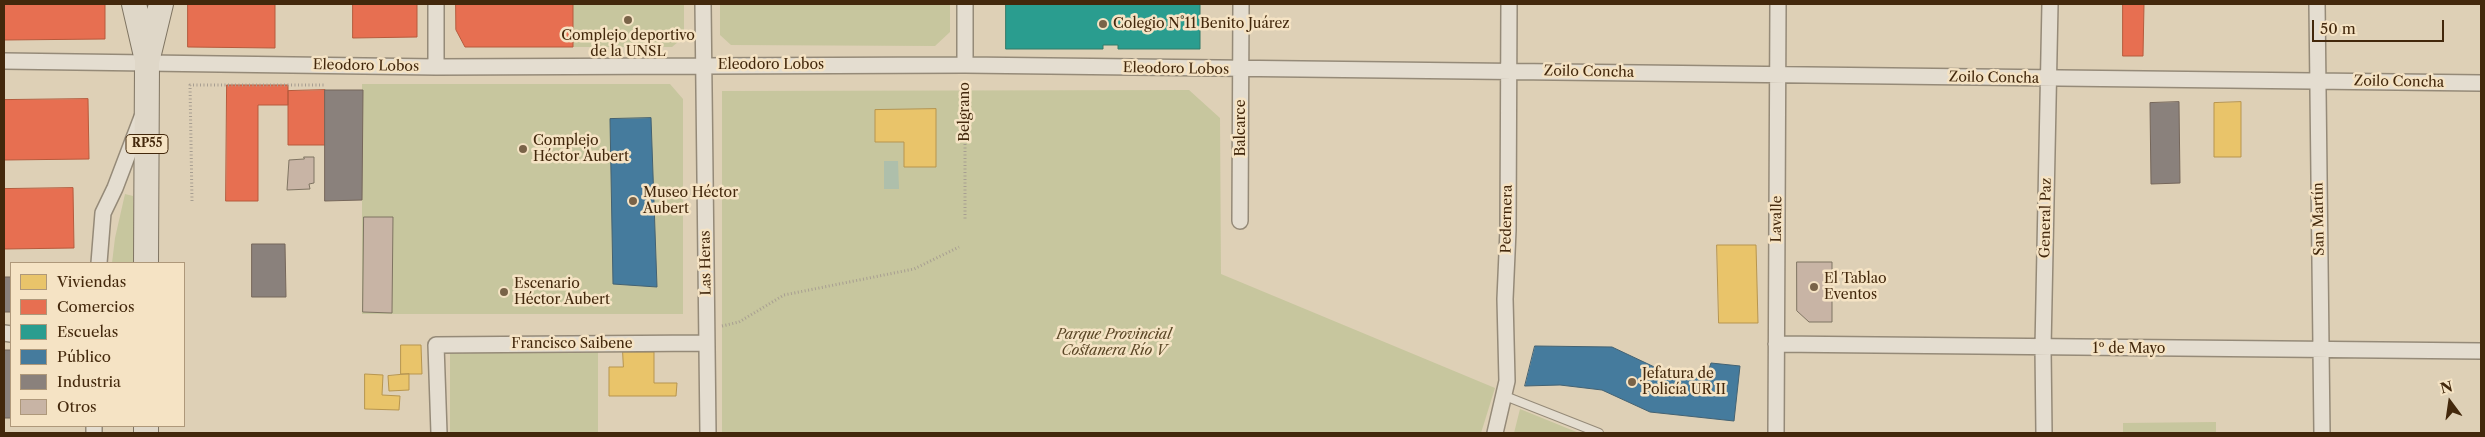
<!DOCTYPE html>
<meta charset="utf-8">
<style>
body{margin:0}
#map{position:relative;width:2485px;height:437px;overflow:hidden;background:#ded0b6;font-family:"Libre Caslon Text",serif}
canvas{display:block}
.frame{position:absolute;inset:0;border:5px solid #43280c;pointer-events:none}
.legend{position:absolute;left:10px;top:262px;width:175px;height:165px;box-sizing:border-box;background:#f5e3c4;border:1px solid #ae987a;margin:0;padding:6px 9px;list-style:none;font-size:15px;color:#43280c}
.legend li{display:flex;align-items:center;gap:10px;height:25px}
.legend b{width:25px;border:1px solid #ae987a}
.north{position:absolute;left:2425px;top:377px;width:50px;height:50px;-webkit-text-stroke:4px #f5e3c4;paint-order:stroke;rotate:346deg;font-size:14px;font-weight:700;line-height:20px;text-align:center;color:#43280c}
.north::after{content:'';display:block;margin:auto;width:18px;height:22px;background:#43280c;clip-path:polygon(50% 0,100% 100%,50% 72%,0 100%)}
.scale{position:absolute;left:2312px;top:20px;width:132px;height:22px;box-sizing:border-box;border:2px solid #43280c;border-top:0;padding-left:6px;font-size:15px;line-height:18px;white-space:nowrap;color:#43280c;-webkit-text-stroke:4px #f5e3c4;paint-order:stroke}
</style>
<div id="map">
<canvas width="2485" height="437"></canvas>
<div class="frame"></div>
<ul class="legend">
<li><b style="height:14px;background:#e9c46a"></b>Viviendas</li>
<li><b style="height:14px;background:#e76f51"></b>Comercios</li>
<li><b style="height:14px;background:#2a9d8f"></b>Escuelas</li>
<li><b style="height:14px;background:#457b9d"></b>Público</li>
<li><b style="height:14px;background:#8a817c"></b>Industria</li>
<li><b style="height:14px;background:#c8b4a5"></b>Otros</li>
</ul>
<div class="north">N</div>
<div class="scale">50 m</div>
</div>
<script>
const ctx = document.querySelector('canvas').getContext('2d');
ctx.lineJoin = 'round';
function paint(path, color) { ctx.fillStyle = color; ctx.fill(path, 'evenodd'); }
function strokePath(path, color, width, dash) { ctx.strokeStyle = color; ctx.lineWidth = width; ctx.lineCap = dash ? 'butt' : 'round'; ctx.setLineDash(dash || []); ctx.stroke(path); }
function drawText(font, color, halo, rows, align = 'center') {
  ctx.font = font + ' "Libre Caslon Text",serif'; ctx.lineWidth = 5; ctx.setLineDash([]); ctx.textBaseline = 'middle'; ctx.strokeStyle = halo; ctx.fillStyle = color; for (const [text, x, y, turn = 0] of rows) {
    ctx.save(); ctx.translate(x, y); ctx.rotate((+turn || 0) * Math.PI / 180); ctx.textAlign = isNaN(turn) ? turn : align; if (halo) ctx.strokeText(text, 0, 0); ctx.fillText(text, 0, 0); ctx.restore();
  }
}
paint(new Path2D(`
 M573,4h111v33l-12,10h-99z
 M720,4h230v28l-15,14 -204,-1 -11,-10z
 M362,84h308l13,15v215h-321z
 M1189,90l31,28 1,156 274,114 -14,45h-759v-342z
 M125,194l8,2 2,67h-23l3,-25z
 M598,352v81h-148v-80z
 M1520,409l59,24h-65z
 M2216,422v11h-93v-10z`), '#c7c69e');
paint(new Path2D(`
 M884,161h14l1,28h-15z`), '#aebfab');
const homes = new Path2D(`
 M2241,102v55h-27v-54z
 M936,109v58h-32v-25h-29v-32z
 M1717,245h39l2,78h-39z
 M401,345h20l1,29h-21z
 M623,352h31v31h23l-1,13h-67v-29h14z
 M365,374l18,1 -1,20 18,1 -1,14 -34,-1z
 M409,374v16l-20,1 -1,-15z`);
paint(homes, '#e9c46a');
strokePath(homes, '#b7954e', 1);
const shops = new Path2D(`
 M4,4h101v35l-101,1z
 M188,4h87v44l-87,-1z
 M353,4h64v33l-64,1z
 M456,4h117v43h-108l-9,-17z
 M2123,4h21l-1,52h-20z
 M227,85h61v20h-30v96h-32z
 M325,90v55h-37v-54z
 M88,99l1,60 -85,1v-60z
 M73,188l1,60 -70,1v-60z`);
paint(shops, '#e76f51');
strokePath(shops, '#b65a3c', 1);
const schools = new Path2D(`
 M1006,4h194v45h-82v-4h-15v4h-97z`);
paint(schools, '#2a9d8f');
strokePath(schools, '#327a68', 1);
const public = new Path2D(`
 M651,118l6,169 -44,-3 -3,-165z
 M1535,346l77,1 53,25 41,6 5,-15 29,3 -6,55 -84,-9 -48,-22 -42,-5 -35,1z`);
paint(public, '#457b9d');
strokePath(public, '#446272', 1);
const industry = new Path2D(`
 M325,90h38l-1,110 -37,1z
 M2179,102l1,81 -29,1 -1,-81z
 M252,244h33l1,53h-34z
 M4,277h7v35h-7z
 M4,350h7v68h-7z`);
paint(industry, '#8a817c');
strokePath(industry, '#75665a', 1);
const building = new Path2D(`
 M304,157h10v26l-5,1 1,5 -23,1 2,-30 15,-1z
 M364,217h29l-1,96 -29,-1z
 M1797,262h35v60h-23l-12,-11z`);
paint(building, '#c8b4a5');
strokePath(building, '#7f7462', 1);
const service = new Path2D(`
 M1505,396l94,37`);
const minor = new Path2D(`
 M436,4v63
 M703,4l5,429
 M2317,4l5,429
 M4,61l432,6 529,-2 1516,18
 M965,65v-61
 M1240,221l1,-217
 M99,263l4,-50 12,-25 27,-71
 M4,333l7,1
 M1776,344l705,7
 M94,433v-7
 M439,433l-3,-88 271,-2
 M1495,433l12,-52 -2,-82 3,-69 1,-226
 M1776,433l2,-429
 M2044,433l-1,-85 7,-344`);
const primary = new Path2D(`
 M134,4l12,52
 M146,263l1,-201 14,-58
 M146,433v-7`);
strokePath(service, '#958a78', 10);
strokePath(minor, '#958a78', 18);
strokePath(primary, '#7f7462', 26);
strokePath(new Path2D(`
 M965,81v140
 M192,201l-2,-116h135
 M722,326l17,-4 45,-27 130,-26 45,-22`), '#a79e91', 3, [1, 2.5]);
strokePath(service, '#e4ddd0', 8);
strokePath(minor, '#e4ddd0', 15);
strokePath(primary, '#dfd7c8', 24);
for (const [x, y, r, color] of [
 [628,20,5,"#796348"],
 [1103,24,5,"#796348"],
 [523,149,5,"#796348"],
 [633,201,5,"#796348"],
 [1814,287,5,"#796348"],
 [504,292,5,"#796348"],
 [1632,382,5,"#796348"]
]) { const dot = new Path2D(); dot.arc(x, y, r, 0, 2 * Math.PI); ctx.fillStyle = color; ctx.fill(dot); strokePath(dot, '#f5e3c4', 2); }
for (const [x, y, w] of [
 [147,144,42]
]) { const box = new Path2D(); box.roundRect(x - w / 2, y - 9.5, w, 19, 4); ctx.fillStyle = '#f5e3c4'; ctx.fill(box); strokePath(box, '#43280c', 1); }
drawText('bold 12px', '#43280c', null, [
 ["RP55",147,144]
]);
drawText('14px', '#43280c', '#f5e3c4', [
 ["Colegio N°11 Benito Juárez",1113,24],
 ["Complejo deportivo",628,36,"center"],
 ["de la UNSL",628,52,"center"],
 ["Complejo",533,141],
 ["Héctor Aubert",533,157],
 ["Museo Héctor",643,193],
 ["Aubert",643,209],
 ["El Tablao",1824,279],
 ["Eventos",1824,295],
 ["Escenario",514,284],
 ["Héctor Aubert",514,300],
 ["Jefatura de",1642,374],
 ["Policía UR II",1642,390]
], 'left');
drawText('14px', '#43280c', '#f5e3c4', [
 ["Eleodoro Lobos",771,65],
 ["Eleodoro Lobos",366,66,1],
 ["Eleodoro Lobos",1176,69,1],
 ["Zoilo Concha",1589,72,1],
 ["Zoilo Concha",1994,78,1],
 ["Zoilo Concha",2399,82,1],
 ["Belgrano",965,112,-90],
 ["Balcarce",1241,128,-90],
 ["General Paz",2046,218,-89],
 ["Pedernera",1507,219,-89],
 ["Lavalle",1777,219,-89],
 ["San Martín",2319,219,-91],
 ["Las Heras",706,263,-91],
 ["Francisco Saibene",572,344],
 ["1º de Mayo",2129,349]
]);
drawText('italic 14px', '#5a4625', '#f5e3c4', [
 ["Parque Provincial",1114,335],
 ["Costanera Río V",1114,351]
]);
</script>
